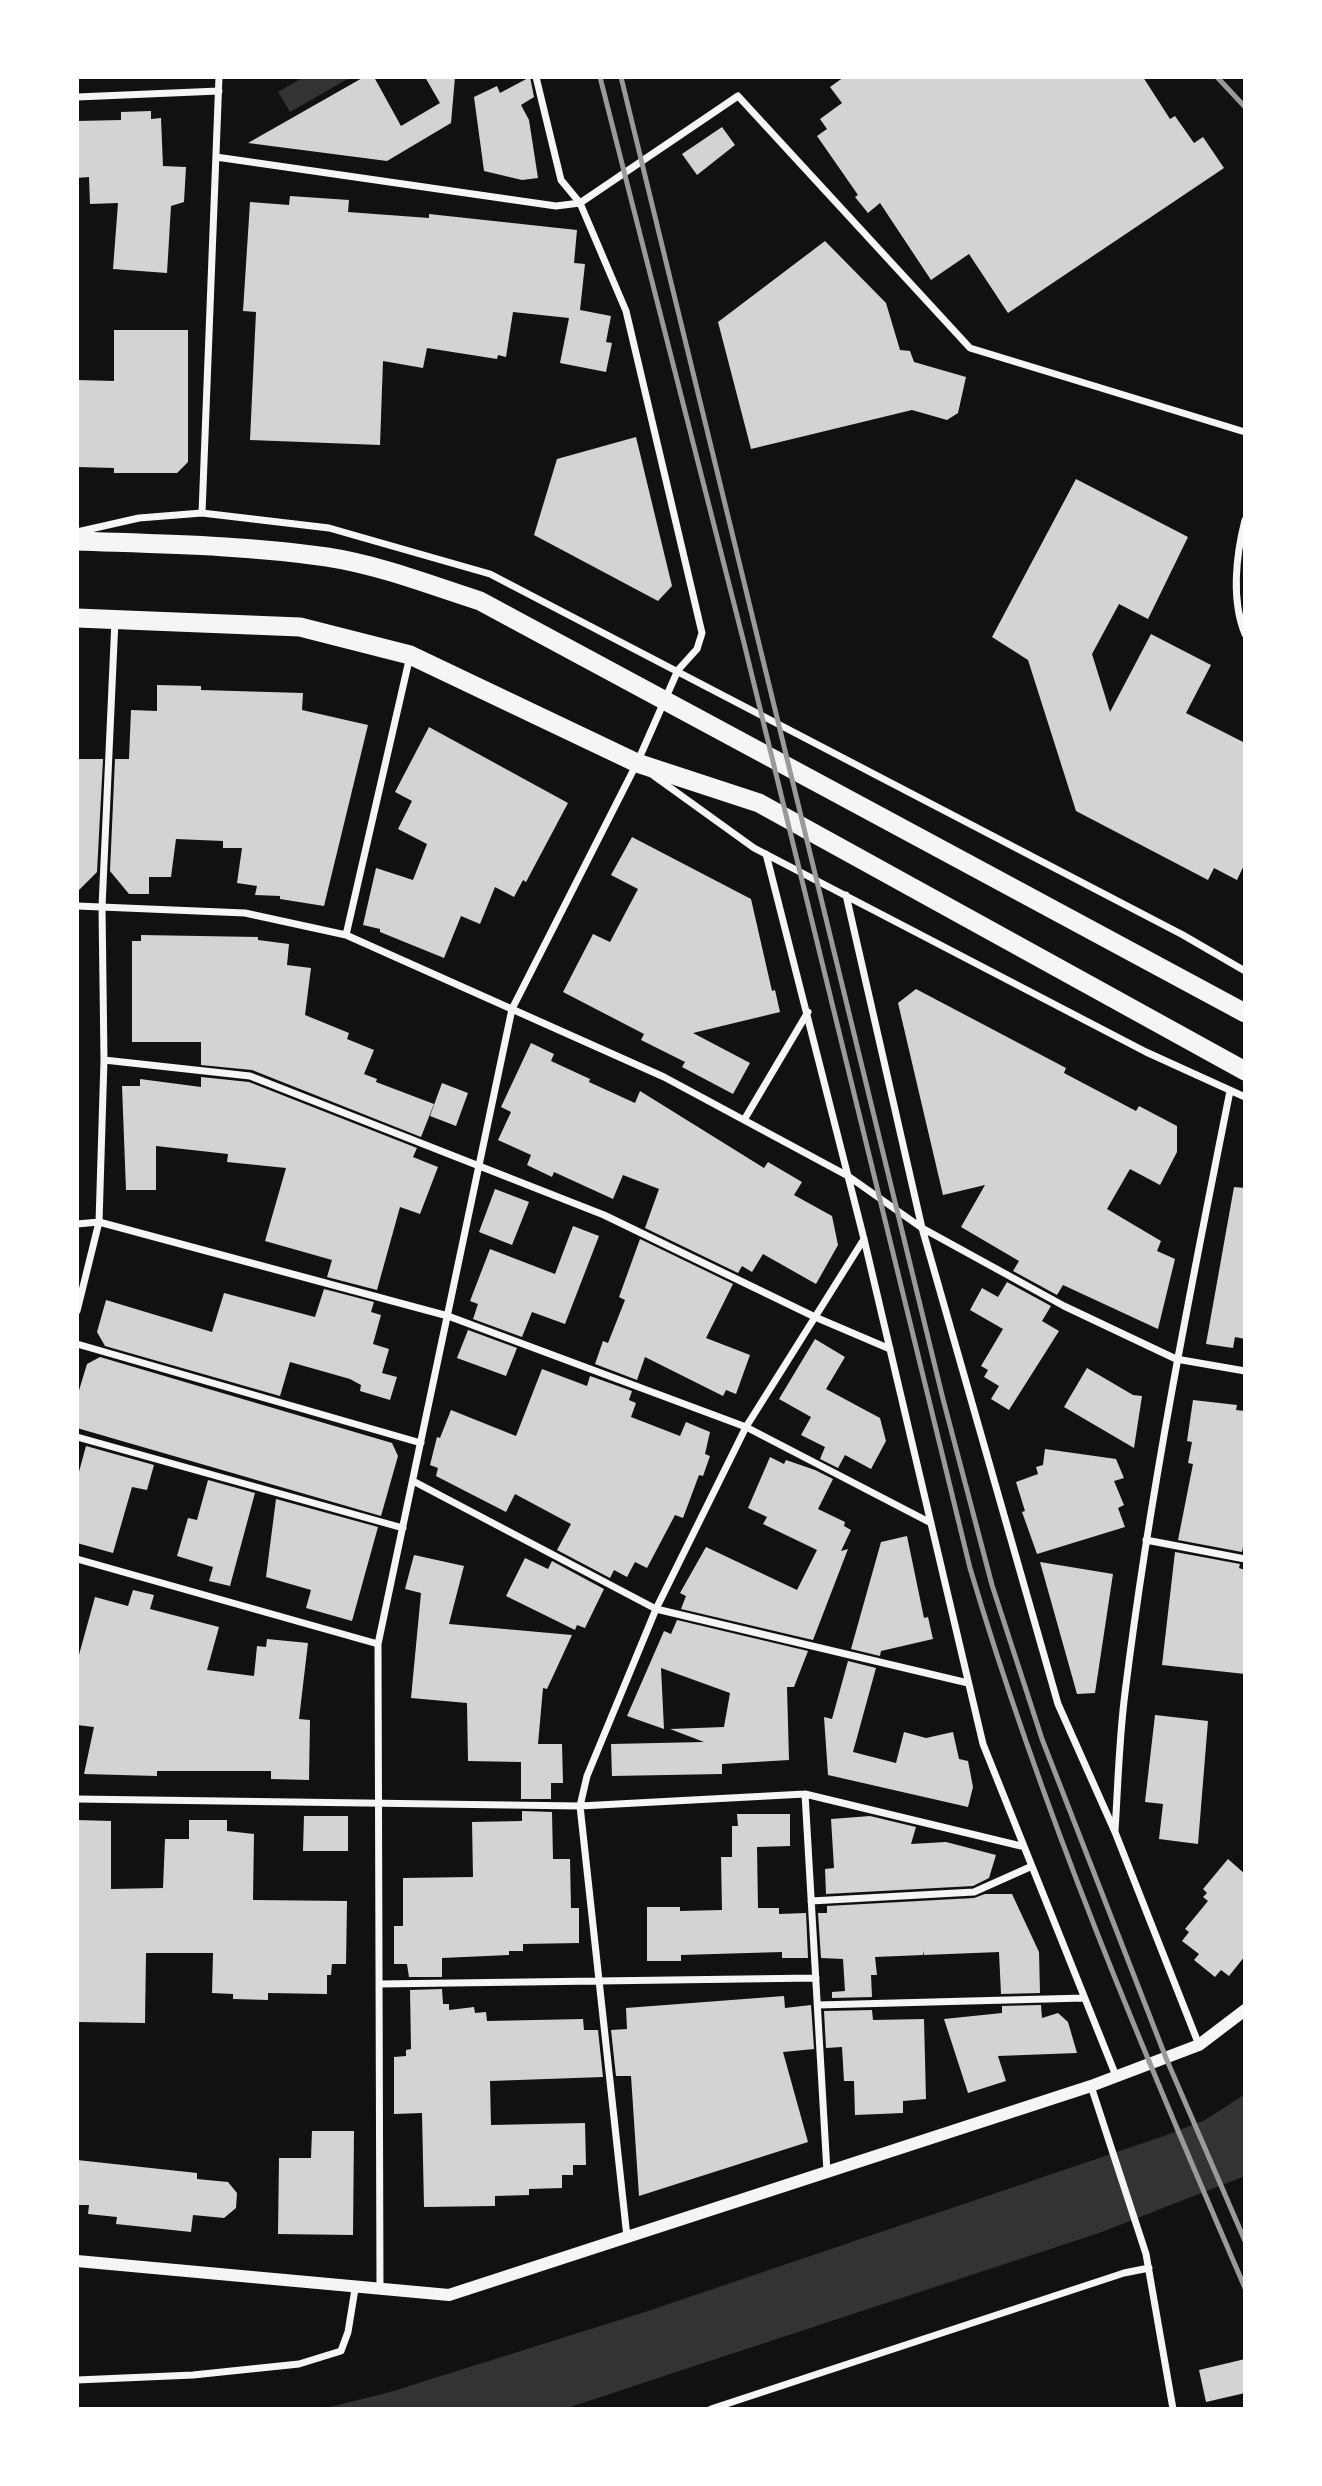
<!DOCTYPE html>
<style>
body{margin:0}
#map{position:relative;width:1322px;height:2486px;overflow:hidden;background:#111;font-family:"Space Grotesk",sans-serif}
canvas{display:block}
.frame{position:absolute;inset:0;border:79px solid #fff;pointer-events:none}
</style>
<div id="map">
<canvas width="1322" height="2486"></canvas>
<div class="frame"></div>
</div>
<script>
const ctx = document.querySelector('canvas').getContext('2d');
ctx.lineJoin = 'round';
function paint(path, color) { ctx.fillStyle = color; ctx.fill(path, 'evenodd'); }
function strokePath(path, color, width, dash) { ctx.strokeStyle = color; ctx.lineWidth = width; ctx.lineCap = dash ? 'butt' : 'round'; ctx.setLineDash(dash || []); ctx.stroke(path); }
paint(new Path2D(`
 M304,77h47l-61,35 -12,-20z
 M1245,2094v82l-146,57 -535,176h-242l68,-17 258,-81 516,-175 41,-16z`), '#333');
paint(new Path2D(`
 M364,77h10l27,49 39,-23 -15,-26h30l-4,46 -64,38 -139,-18z
 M530,77l4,20 -13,8 8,15 9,58 -16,2 -38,-9 -10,-74 23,-11 3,7z
 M844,77h299l27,42 5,-3 19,27 9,-6 21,31 -216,145 -39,-59 -38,26 -51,-77 -12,10 -13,-16 3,-2 -41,-59 10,-7 -7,-10 22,-16 -12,-16z
 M151,111v8l10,-1 2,48 23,1 -2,35 -13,4 -4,67 -54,-4 5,-66 -28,1 -1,-27 -12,1v-57l44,-1v-8z
 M722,127l13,18 -38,30 -15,-21z
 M290,196l59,4 -1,12 81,6v-4l148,16 -3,33 11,1 -5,46 31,6 -5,26 6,1 -6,29 -46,-9 9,-45 -56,-6 -7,45 -8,-2 -1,4 -70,-11 -4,20 -40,-7 -3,84 -130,-5 6,-128 -13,-1 7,-109 39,3z
 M825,241l61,62 14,47 10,1 4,11 52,15 -8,36 -11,7 -35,-10 -161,39 -33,-127z
 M114,330h74v132l-11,11h-63v-5l-37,-1v-87l37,1z
 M636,437l36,149 -14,15 -124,-66 23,-76z
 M1076,479l112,58 -40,82 -29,-15 -27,50 18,58 41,-78 60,31 -25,48 59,30v120l-8,17 -23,-12 -6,12 -132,-69 -48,-151 -36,-23z
 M157,685l44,1v4l102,3 -1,17 66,15 -44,181 -44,-7v-3l-25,-1 2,-9 -20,-3 5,-35h-19v-7l-47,-2 -5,38h-22v17h-20l-19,-23 5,-112h14l2,-49 26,1z
 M429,727l139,76 -42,79 -3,-2 -9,17 -19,-10 -15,37 -19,-8 -17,42 -64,-26v-3l-17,-4 13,-57 37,12 14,-36 -29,-15 14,-28 -17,-9z
 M77,759h26l-6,113 -20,20z
 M632,837l119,62 21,92 3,-1 5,22 -87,21 57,30 -17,31 -51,-27 3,-5 -44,-22 3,-6 -81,-42 30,-58 17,8 28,-53 -27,-14z
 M141,935l117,2v3l31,4 -2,21 24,3 -6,47 44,18 -2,6 27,11 -10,24 13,5 -1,3 58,22 -13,33 -169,-67 -51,-5v-23h-69v-101h9z
 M916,989l150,79 -2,5 72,38 3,-5 38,20v26l-17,33 -30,-16 -23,40 54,32 -4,10 18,8 -17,70 -95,-44 -6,10 -44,-24 6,-10 -58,-34 24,-42 -42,10 -45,-192z
 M531,1043l23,11 -3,7 39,18 -1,3 46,21 5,-12 124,77 4,-6 34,20 -8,13 38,21 6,29 -22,39 -53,-30 -11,18 -10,-6 -4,7 -93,-45 14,-39 -36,-14 -10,24 -59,-27 -2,5 -25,-12 4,-10 -33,-15 13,-28 -10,-5z
 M201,1077l48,5 168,66 -4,9 25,10 -18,47 -20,-7 -23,83 -50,-13 5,-17 -67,-19 21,-73 -59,-6 1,-8 -72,-8v44h-30l-4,-104h18v-7l61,8z
 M442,1083l26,10 -12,33 -26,-10z
 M1234,1187l11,1v151l-10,-2 -2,11 -27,-4z
 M495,1189l34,13 -17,43 -33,-13z
 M573,1226l26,10 -34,88 -33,-12 -10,25 -49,-18 5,-15 -8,-3 20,-52 65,25z
 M640,1239l93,45 -27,54 44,17 -14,39 -10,-4 -3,6 -78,-39 -8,23 -42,-16 8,-23 5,2 17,-43 -6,-3z
 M1007,1282l44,24 -9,15 17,10 -50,79 -18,-11 8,-13 -15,-9 4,-7 -7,-4 22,-37 -33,-19 12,-22 16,9z
 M324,1289l50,13 -3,10 10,3 -8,29 16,5 -7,24 15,4 -7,23 -30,-9 1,-6 -11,-6 -60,-17 -10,34 -175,-50 -8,-14 9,-32 106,32 12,-39 91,24z
 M468,1330l49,18 -11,28 -49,-18z
 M815,1339l30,18 -19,32 54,29 6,23 -15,28 -26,-14 -7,13 -18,-9 5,-12 -24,-12 10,-18 -32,-18z
 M100,1357l292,86 6,13 -17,60 -304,-88v-31l10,-33z
 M1087,1368l46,27 9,1 -8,52 -70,-41z
 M542,1369l45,17 3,-10 42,15 -3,9 7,3 -5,14 49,19 6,-14 24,10 -5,22 5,2 -7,20 -4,-1 -16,43 -8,-3 -28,53 -12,-6 -8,15 -13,-7 -4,8 -53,-28 14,-26 -56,-30 -9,18 -70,-36 2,-8 -8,-3 7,-28 3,1 11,-28 65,26z
 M1193,1400l44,5 -1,5 9,1v126l-3,15 -64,-12 15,-76 -5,-1 4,-21 -5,-1z
 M86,1446l68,19 -7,25 -15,-3 -19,66 -36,-10v-64z
 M1045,1449l71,10 8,19 -10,3 10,24 -6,3 7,19 -88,27 -15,-42 3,-1 -9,-29 22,-8 -2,-7 7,-2z
 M770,1457l14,7 2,-4 29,10 18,9 -15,30 27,13 -1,4 7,4 -10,21 7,-2 -35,91 -132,-31 5,-13 -6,-3 26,-46 91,43 20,-40 -54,-26 4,-7 -19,-9z
 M208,1480l47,13 -25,93 -21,-5 4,-14 -36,-11 11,-38 9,2z
 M276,1499l102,28 -26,94 -46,-13 5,-18 -45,-13z
 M907,1536l17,82 4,-1 5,22 -52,12 -1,5 -29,-7 30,-107z
 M1175,1552l65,12 -1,4 6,2v104l-83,-9z
 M414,1555l50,11 -15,58 123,11 -25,54 -4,-1 -5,56h24l1,39h-12v16h-30v-37l-53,-1 -1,-58 -56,-5 10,-105 -16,-4z
 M525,1558l23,11 4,-8 52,28 -19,39 -8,-3 -2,5 -69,-34z
 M1040,1562l73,12 -18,119 -18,1z
 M133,1590l21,5 -4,14 69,18 -12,43 47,6 3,-30 9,1 1,-8 41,4 -9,76 11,1 -1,60 -38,-1v-8h-114v5l-73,-2 10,-47 -17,-2v-63l18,-65 33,9z
 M677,1620l131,31 -14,36h-7l2,73 -67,4v10l-110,2 -1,-32 93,-2 -34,-13 54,-2 6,-34 -69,-25 3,61 -37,-13 37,-85 7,3z
 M848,1661l28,7 -23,84 43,11 8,-31 22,6 27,-6 6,27 9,2 5,26 -5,20 -140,-32 -4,-58 8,2z
 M1155,1715l53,6 -10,123 -39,-5 4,-35 -18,-2z
 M522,1811l30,1 1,47h17l1,49h8v35l-56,1v7h-14v4l-67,3v19h-33l-2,-13h-13v-38h9v-48l70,-1 -1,-55 50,-1z
 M737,1814h53v32l-33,1 1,61h21v6l27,-1 2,45h-26v-6l-101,3v6h-34v-54h33v4l42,-1 -1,-53h11v-31h6z
 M304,1816h44v35h-45z
 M870,1816l46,11 -5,17 35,-2 50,13 -7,23 -16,8 -147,8 -1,-25 9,-1 -3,-49z
 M77,1820l34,1v68l52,-1 2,-49h24v-19h38v11l27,3 -1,66 94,1 -1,63h-14l-1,11h-4v19l-59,-1v7l-35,-1v-5l-21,-1 1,-40h-67l-1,70 -68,-1z
 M1228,1859l17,15v82l-16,20 -8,-6 -6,7 -21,-17 5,-6 -17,-13 7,-9 -4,-3 23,-28 -5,-4 4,-4 -4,-4z
 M985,1894h27l27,58 1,41 -39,1 -2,-42 -75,3 -1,-4v4l-48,2 2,18h-6l1,22 -40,1v-6l13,-1 -2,-32 -22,-1 -3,-45h9v-7l147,-8z
 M442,1989l1,15h6v6l25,-3 1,6 11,-1 1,9 96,-2 1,11h14l5,47 -113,4 1,44 94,-2 1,42h-13v10h-11v13l-33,1v6l-34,1v10l-71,1 -2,-94 -28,1v-57l12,-1v-6l5,-1 -1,-59z
 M784,1996l1,12 26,-3 3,44 -31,3 25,90 -169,54 -8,-120h-15l-5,-46 16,-1 -1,-21z
 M1041,2005l1,13 16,-5 10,9 9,31 -79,3 8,25 -38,12 -24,-74 58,-6v-7z
 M872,2010l1,10 51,-1 2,80 -23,2v12l-48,2 -1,-34h-10l-2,-34 -16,1 -2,-37z
 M312,2131h42l-1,104 -75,-1 1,-76h32z
 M77,2160l120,13v6l31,3 9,11 -1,15 -12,10 -31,-3 -2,17 -75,-8 1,-7 -29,-3 1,-9h-12z
 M1245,2359v34l-39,9 -7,-32z`), '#d3d3d3');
strokePath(new Path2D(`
 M77,97l142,-6
 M216,157l340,49 24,-3 158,-107 232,252 275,84
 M202,513l17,-436
 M1245,520c-9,35 -14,80 0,114
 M77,532l62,-14 63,-5 127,15 161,46 693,361 62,36
 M654,776l100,72 392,204 99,45
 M766,854l98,385 119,505 133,332
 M846,895l76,333 136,476 57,128 84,213
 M77,906l168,7 101,22 318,142 184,99 74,52 142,78 112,53 69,12
 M346,935l64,-279
 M104,1060l146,16 354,139 211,102 75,32
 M744,1120l64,-108
 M77,1224l22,-2 349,94 298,111 185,96
 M77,1311l22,-89 5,-162 -2,-153 13,-287
 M77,1344l344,99
 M77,1437l326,91
 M413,1481l243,128 312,74
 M1146,1540l99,19
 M77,1559l301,85
 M805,1794l22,378
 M77,1799l503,7 225,-12 216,52
 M1115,1831c3,-46 4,-92 10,-138 25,-202 65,-402 105,-602
 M811,1901l163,-9 56,-25
 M379,1984l437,-6
 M818,2005l266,-7
 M1091,2086l55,168 27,155
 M627,2237l-47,-431 7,-30 69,-167 90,-182 118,-188
 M380,2289l-2,-645 134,-635 125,-246 41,-93 19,-21 5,-16 -76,-322 -46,-108 -19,-23 -25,-103
 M77,2380l116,-5 106,-11 42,-13 7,-19 7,-43
 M711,2409l413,-136 25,-5`), '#f5f5f5', 7);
strokePath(new Path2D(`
 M77,2261l372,34 642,-209 108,-41 46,-35`), '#f5f5f5', 12);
strokePath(new Path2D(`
 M77,541c83,3 167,4 250,16 52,8 103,28 153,44l765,412
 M77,618l223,9 110,28 227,108 122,40 486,268`), '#f5f5f5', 19);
strokePath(new Path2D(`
 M600,77l144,566 226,925c73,247 173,483 275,720
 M621,77l322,1322 49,186 50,154 124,319 79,183
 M1217,77l28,30`), '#9a9a9a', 5);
</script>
